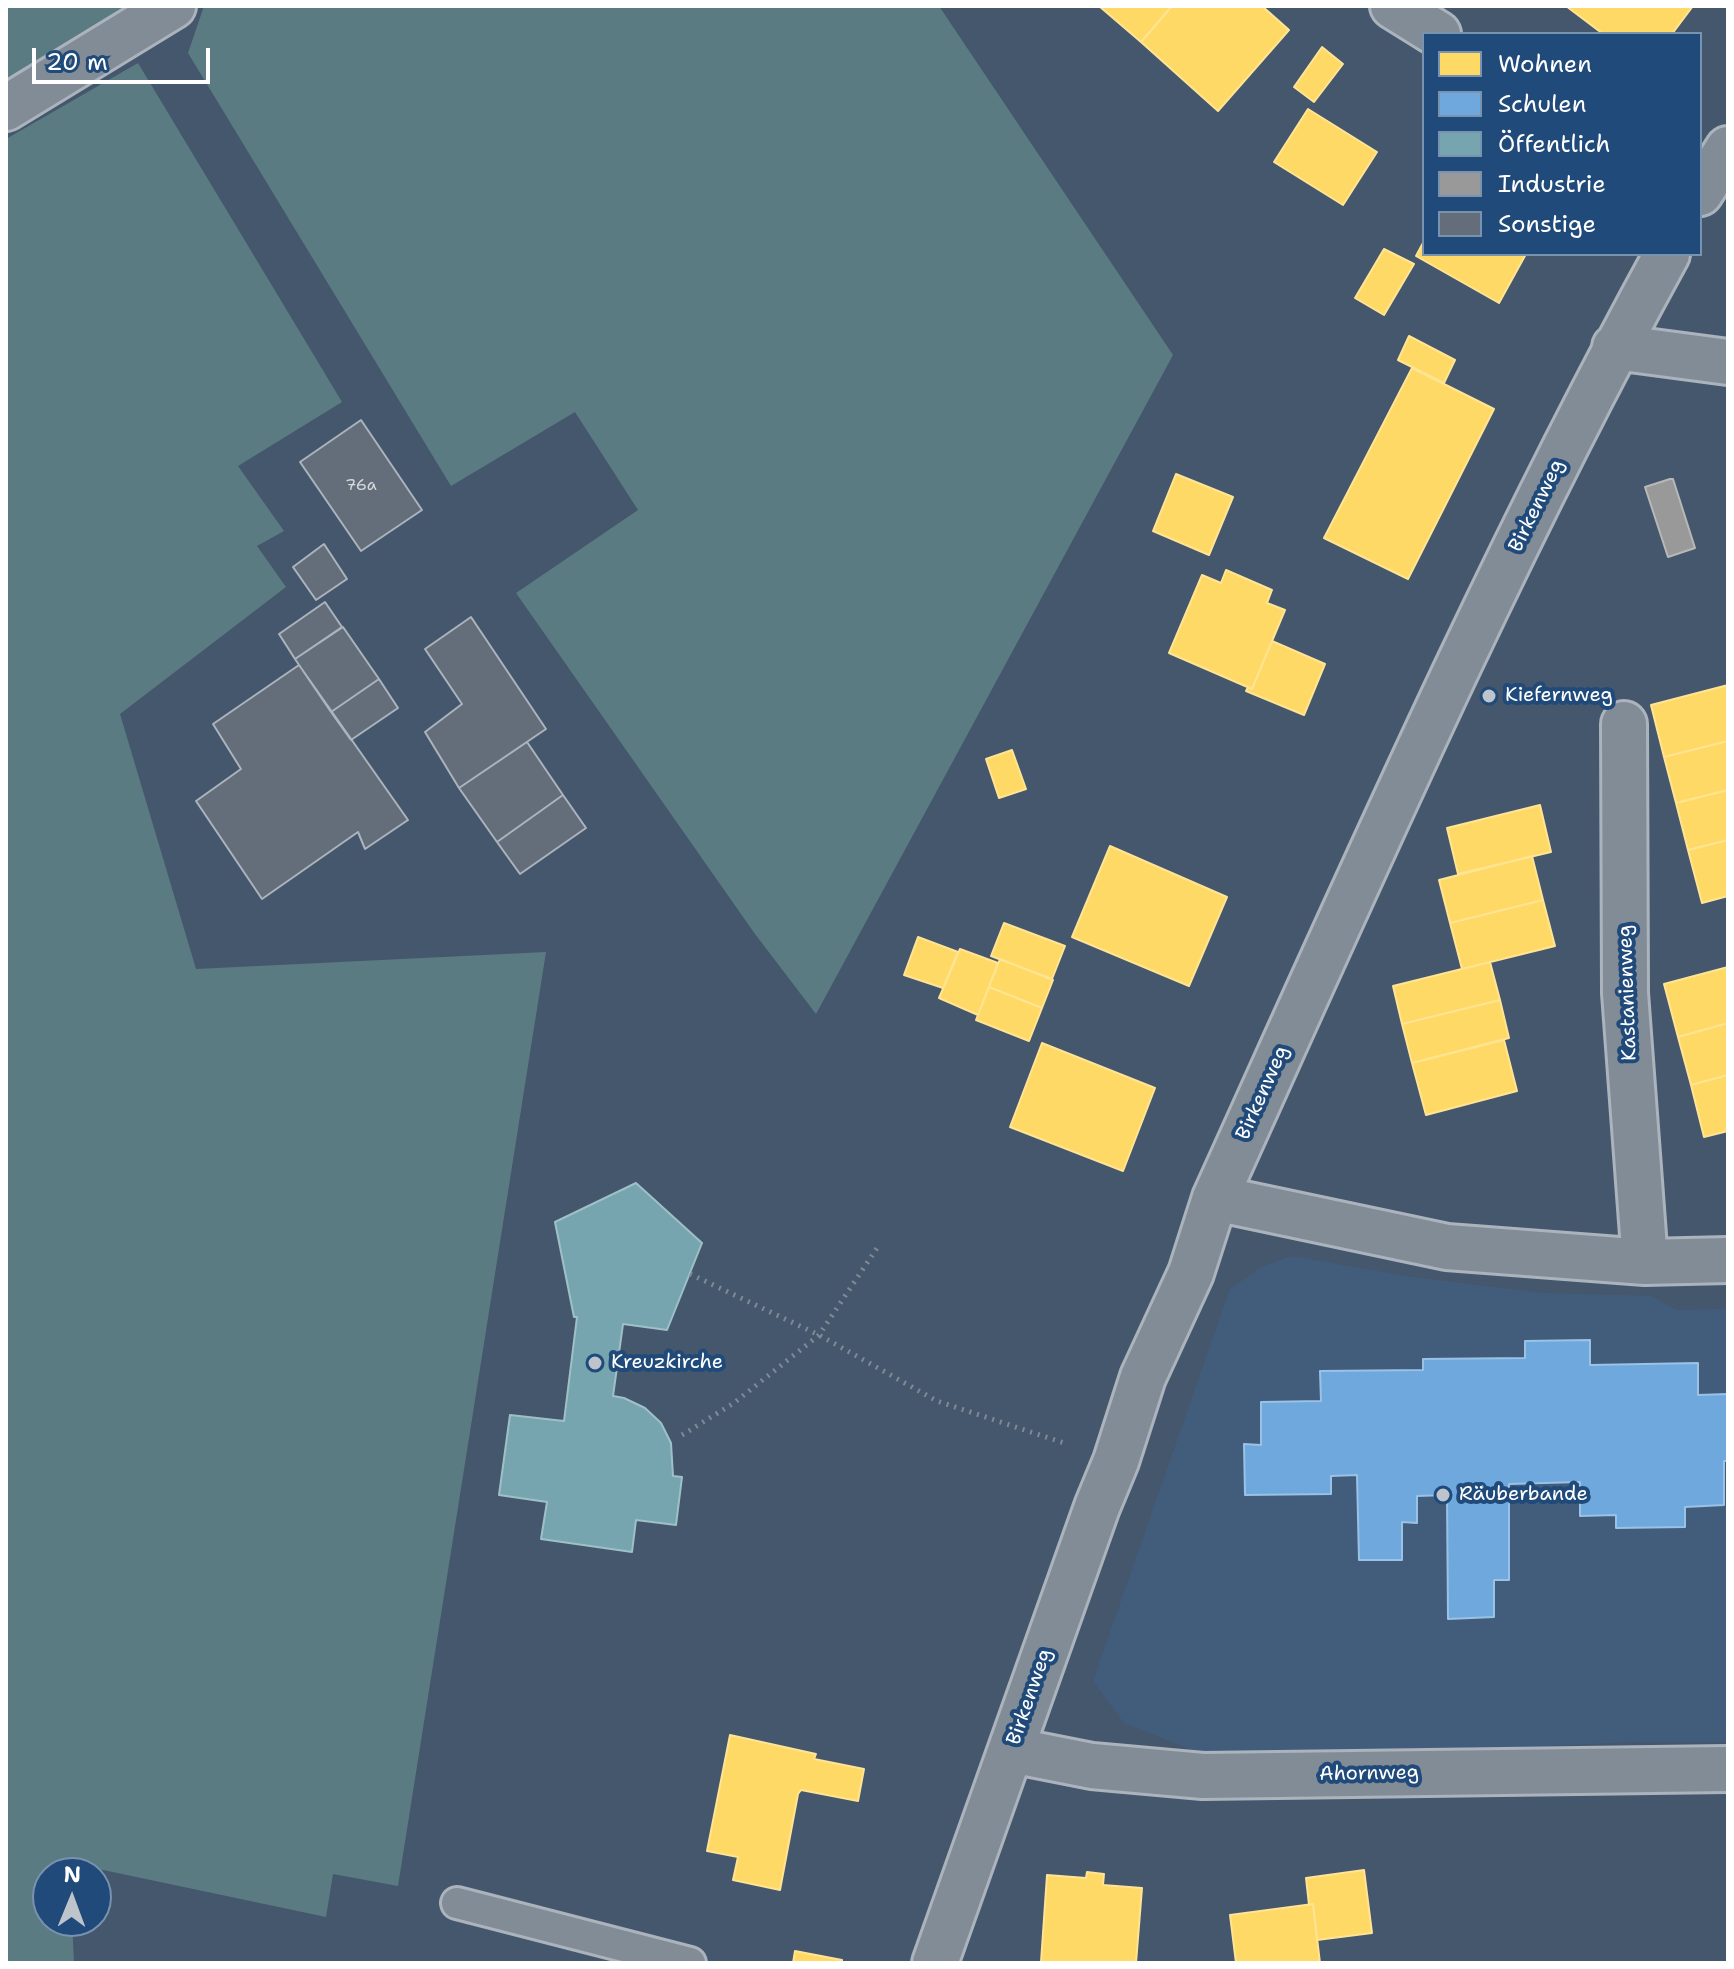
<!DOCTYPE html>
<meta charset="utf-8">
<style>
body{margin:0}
#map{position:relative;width:1734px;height:1969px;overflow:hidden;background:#45576c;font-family:"Shantell Sans",sans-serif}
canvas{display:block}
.frame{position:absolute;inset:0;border:8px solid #fff;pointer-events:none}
.legend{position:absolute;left:1422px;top:32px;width:280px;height:224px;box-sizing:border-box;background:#1f4a7a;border:2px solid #7992af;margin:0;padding:10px 14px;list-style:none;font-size:24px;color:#fff}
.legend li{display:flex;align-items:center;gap:16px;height:40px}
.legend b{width:40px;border:2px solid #7992af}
.north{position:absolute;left:32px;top:1857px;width:80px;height:80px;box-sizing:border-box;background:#1f4a7a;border:2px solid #7992af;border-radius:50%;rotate:1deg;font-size:22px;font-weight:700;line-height:32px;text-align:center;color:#fff}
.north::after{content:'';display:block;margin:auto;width:28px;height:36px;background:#bec4cc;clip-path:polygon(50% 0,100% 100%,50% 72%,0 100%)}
.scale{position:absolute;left:32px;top:48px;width:178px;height:36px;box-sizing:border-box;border:4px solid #fff;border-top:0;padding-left:10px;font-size:24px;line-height:28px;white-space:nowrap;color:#fff;-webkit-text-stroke:6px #1f4a7a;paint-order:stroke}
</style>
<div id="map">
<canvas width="1734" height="1969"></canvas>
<div class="frame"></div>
<ul class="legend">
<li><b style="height:22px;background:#ffd966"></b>Wohnen</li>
<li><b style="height:22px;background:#6fa8dc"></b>Schulen</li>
<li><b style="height:22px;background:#76a5af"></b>Öffentlich</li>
<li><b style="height:22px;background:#999"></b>Industrie</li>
<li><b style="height:22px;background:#646e7a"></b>Sonstige</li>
</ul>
<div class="north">N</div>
<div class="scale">20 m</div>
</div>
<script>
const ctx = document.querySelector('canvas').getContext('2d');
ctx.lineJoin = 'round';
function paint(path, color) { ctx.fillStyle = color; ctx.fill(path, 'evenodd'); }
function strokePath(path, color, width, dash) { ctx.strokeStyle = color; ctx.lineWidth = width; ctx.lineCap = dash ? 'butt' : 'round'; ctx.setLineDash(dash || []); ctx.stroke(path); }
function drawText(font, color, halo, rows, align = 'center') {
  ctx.font = font + ' "Shantell Sans",sans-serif'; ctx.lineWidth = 8; ctx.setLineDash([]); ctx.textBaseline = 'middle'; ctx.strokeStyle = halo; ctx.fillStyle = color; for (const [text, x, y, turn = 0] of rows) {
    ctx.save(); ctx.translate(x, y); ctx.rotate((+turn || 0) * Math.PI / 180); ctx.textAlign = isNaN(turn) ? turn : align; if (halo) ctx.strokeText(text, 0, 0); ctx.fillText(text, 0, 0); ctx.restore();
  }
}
paint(new Path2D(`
 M1291,1256l121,21 131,16 109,3 24,14 52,-1v433h-94l-296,13 -136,-1 -78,-31 -31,-42 137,-392 30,-21z`), '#425d7c');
paint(new Path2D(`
 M6,6h133l-133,77z
 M204,6h735l234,349 -357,659 -61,-80 -239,-341 122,-83 -63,-98 -124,74 -263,-433z
 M138,63l204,339 -104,64 46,65 -27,15 29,41 -166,127 76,255 350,-17 -148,934 -65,-12 -7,43 -256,-54v10h-22v48h24l2,42h-68v-1824z`), '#5b7b83');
const homes = new Path2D(`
 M1099,6h73l-31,36z
 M1172,6h90l27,24 -71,81 -77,-69z
 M1566,6h127l-21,28h-69z
 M1322,47l21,17 -29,38 -20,-15z
 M1308,109l69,43 -34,53 -69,-43z
 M1424,241v13h102l-27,49 -83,-47z
 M1384,249l30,15 -30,51 -29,-17z
 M1409,336l46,24 -11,23 -46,-23z
 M1412,368l82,41 -86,170 -84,-41z
 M1176,474l57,23 -24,58 -56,-24z
 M1226,570l46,20 -5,13 18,7 -33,79 -83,-36 33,-78 19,8z
 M1272,641l53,23 -21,51 -58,-24 2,-4 4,2z
 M1728,685v56l-64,16 -13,-52z
 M1728,741v49l-52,13 -12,-46z
 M1012,750l14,39 -27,9 -13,-39z
 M1728,790v50l-40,10 -12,-47z
 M1540,805l11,47 -93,22 -11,-46z
 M1728,840v56l-26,7 -14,-53z
 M1110,846l117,51 -38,89 -117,-49z
 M1532,856l11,44 -93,23 -11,-43z
 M1543,900l12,46 -93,23 -12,-46z
 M1004,923l61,23 -13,33 -61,-23z
 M918,937l40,15 -15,36 -39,-13z
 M960,949l38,14 -20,52 -39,-17z
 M1000,959l53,21 -11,28 -53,-21z
 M1490,962l10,38 -98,24 -9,-38z
 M1728,967v56l-50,14 -14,-53z
 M989,987l53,21 -13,33 -53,-21z
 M1500,1000l9,38 -97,25 -10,-39z
 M1728,1023v52l-37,10 -13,-48z
 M1504,1040l13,51 -91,24 -14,-52z
 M1042,1043l113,45 -32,83 -113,-44z
 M1728,1075v56l-24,6 -13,-52z
 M730,1735l86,19 -2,5 50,10 -6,32 -57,-11 -3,4 -18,96 -47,-10 5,-23 -31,-6z
 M1364,1870l8,63 -55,7 -4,-36 -4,1 -3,-27z
 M1087,1872l17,2 -1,11 39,3 -6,75 -95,-1 6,-87 39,3z
 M1313,1904l7,59h-84l-6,-48z
 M795,1951l47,9v3h-49z`);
paint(homes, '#ffd966');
strokePath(homes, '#ffe494', 2);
const schools = new Path2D(`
 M1590,1340v25l108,-2v32l30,-1v67h-4v44l-39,2v20l-69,1v-13l-36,1v-34l-71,2v96h-15v37l-46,2 -1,-124 -30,1v27l-15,-1v38h-43l-2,-85 -26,1v18l-86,1 -1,-51 17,1v-43l60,-1 -1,-30 103,-1v-11l102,-1v-17z`);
paint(schools, '#6fa8dc');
strokePath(schools, '#9ac2e6', 2);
const public = new Path2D(`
 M636,1183l66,60 -35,87 -44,-6 -10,72 11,2 21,10 16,15 10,20 2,33 9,1 -6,48 -40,-5 -4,32 -91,-13 6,-37 -48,-7 11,-80 54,6 13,-104h-3l-19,-95z`);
paint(public, '#76a5af');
strokePath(public, '#9fc0c7', 2);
const industry = new Path2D(`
 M1670,479h3l22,69 -27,9 -23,-70z`);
paint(industry, '#999');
strokePath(industry, '#b8b8b8', 2);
const building = new Path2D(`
 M361,420l61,90 -61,41 -61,-89z
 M324,544l23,35 -31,21 -23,-33z
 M325,602l17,25 -47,32 -16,-25z
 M471,617l75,112 -87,59 -34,-56 37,-28 -37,-55z
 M343,627l36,52 -48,33 -36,-53z
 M299,665l109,155 -43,29 -7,-17 -96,67 -66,-98 45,-32 -28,-45z
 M379,679l19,29 -47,32 -20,-28z
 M527,742l36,53 -66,47 -38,-54z
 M563,795l23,33 -66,46 -23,-32z`);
paint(building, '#646e7a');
strokePath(building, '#abb3bd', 2);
const service = new Path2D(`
 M457,1903l233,60`);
const minor = new Path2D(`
 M1393,6l45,28
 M6,108l167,-102
 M1700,193l28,-44
 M1615,347l113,15
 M1624,724l1,269 20,269
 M1215,1198l232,49 198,15 83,-2
 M1011,1750l81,16 111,10 525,-7
 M935,1963l162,-456 19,-46 27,-84 48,-104 24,-75c144,-318 284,-638 452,-944`);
strokePath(service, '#abb3bd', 36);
strokePath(minor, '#abb3bd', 50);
strokePath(new Path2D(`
 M690,1274l129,61 118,66 130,43
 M682,1435l52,-32 85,-68 58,-87`), '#808a96', 5, [2, 6]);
strokePath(service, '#828c96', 30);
strokePath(minor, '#828c96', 44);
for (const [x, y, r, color] of [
 [1489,696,8,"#bec4cc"],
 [595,1363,8,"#bec4cc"],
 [1443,1495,8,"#bec4cc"]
]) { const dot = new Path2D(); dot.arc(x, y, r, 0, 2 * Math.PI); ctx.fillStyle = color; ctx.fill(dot); strokePath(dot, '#1f4a7a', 3); }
drawText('16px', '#d8dbde', null, [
 ["76a",361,486]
]);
drawText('20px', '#fff', '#1f4a7a', [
 ["Birkenweg",1537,506,-64],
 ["Kastanienweg",1628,993,-92],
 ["Birkenweg",1263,1093,-66],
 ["Birkenweg",1030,1697,-71],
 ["Ahornweg",1369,1774,-1]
]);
drawText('20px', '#fff', '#1f4a7a', [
 ["Kiefernweg",1505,696],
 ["Kreuzkirche",611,1363],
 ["Räuberbande",1459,1495]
], 'left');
</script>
